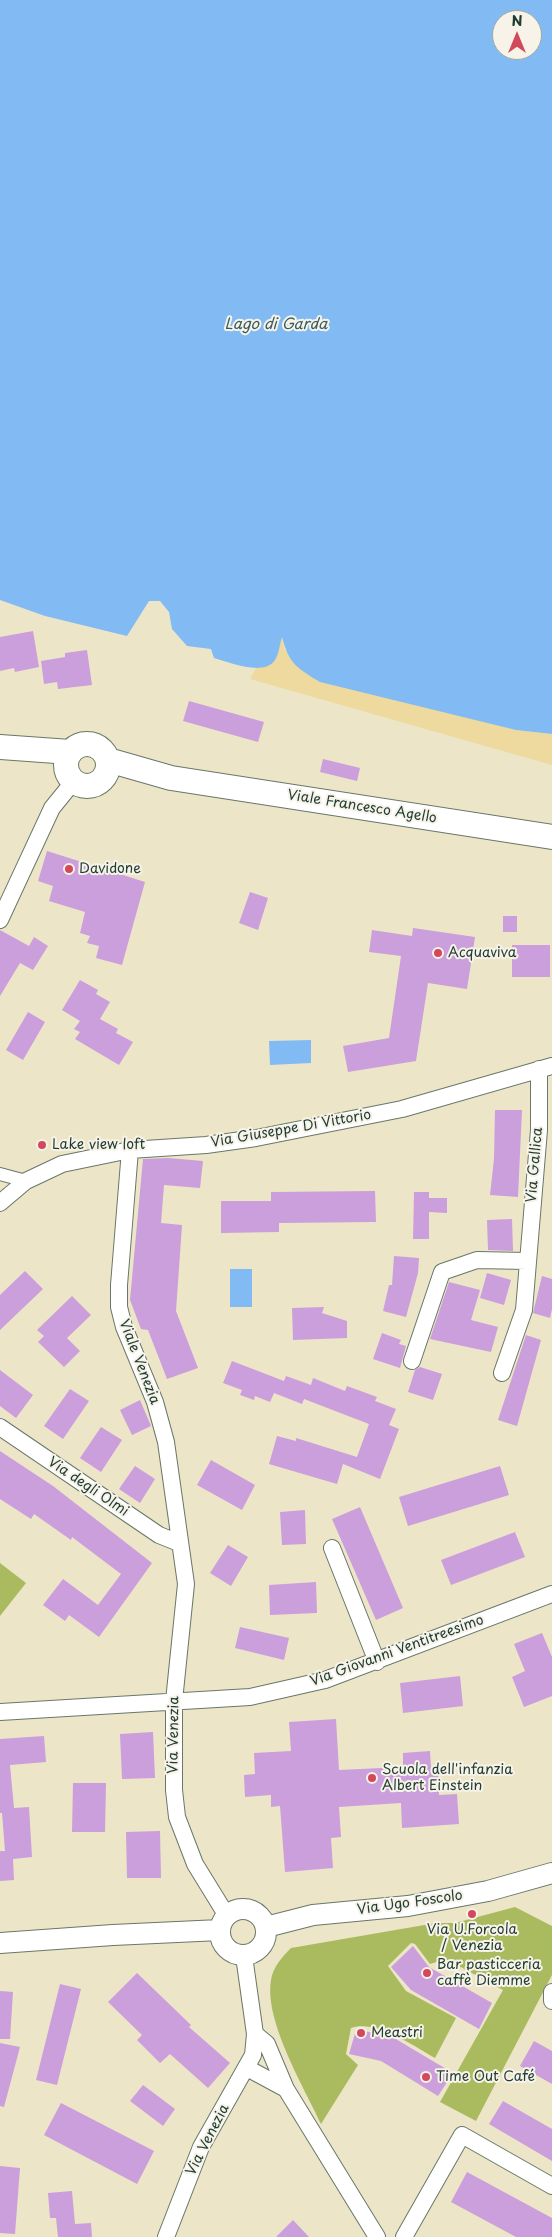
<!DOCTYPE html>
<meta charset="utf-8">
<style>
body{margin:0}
#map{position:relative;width:552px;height:2237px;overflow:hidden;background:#ede5c8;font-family:"Playpen Sans",sans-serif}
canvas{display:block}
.north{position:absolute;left:492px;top:10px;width:50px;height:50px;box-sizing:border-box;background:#f7f3e8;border:1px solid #a1aaa0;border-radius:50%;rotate:0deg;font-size:14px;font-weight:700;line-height:20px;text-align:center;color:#1f3d34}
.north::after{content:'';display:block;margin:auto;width:18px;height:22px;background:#d1495b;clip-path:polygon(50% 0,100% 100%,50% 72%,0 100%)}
</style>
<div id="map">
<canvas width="552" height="2237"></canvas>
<div class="north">N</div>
</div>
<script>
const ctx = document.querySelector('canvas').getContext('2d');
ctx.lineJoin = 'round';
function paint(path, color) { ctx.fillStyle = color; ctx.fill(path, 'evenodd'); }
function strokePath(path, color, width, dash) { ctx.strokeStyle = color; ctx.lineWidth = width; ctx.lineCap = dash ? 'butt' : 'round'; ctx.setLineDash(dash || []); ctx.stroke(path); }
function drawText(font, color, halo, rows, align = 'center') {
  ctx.font = font + ' "Playpen Sans",sans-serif'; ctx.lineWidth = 4; ctx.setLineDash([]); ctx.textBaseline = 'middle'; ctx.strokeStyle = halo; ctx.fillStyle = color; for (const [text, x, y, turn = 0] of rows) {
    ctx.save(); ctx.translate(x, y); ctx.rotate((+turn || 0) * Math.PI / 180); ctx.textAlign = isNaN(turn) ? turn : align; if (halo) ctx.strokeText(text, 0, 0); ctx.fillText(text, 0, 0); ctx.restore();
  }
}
paint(new Path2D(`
 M0,1563l26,20 -26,33z
 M515,1907l37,19v49l-76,146 -36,-19 63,-112 -57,-31 -16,5 -15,-20 -4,-1 -23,23 18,25 50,27 -21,40c-21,-12 -60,-39 -84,-30l-5,26 12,11 -37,59c-17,-37 -57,-103 -50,-144 2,-13 11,-23 20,-32l145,-25h19z`), '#aabb5f');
paint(new Path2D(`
 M282,636l3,15 231,79 36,4v31l-302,-86 6,-11 13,-3z`), '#eeda9e');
paint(new Path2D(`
 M0,0h552v734l-36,-4 -196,-48c-23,-14 -31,-18 -38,-45 -2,6 -3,17 -7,23 -11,17 -46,2 -61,-2l-3,-9 -24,-3 -15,-17 -3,-17 -9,-11h-11l-22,35 -82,-20 -45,-16zM502,20h30v30h-30z
 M311,1040v23l-41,2 -1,-24z
 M230,1269h22v38h-22z`), '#82bbf3');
paint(new Path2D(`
 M33,631l6,36 -24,5 -1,-4 -14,3v-34z
 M87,650l5,35 -34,4 -1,-7 -13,2 -3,-23 24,-4v-4z
 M189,701l75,21 -6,20 -75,-21z
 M323,759l37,9 -3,13 -37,-9z
 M47,851l98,31 -23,83 -26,-7 3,-12 -12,-3 3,-7 -10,-3 5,-21 -36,-11 4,-15 -15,-5z
 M250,892l18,6 -10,32 -19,-7z
 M503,916h14v16h-14z
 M413,928l62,9 -8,52 -39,-6 -12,78 -68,11 -5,-26 46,-8 12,-82 -32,-4 3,-22 40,6z
 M0,930l29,16 5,-9 14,9 -15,24 -13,-7 -20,33z
 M512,945h38v32h-38z
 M80,980l18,10 -2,4 14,8 -10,17 18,10 -2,4 17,9 -14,23 -44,-26 5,-7 -6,-3 6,-8 -18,-11z
 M28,1012l17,10 -22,38 -17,-10z
 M495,1110h27l-4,87 -28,-2 4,-36z
 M168,1158l35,3 -3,27 -36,-3 -3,38 21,2 -6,86 22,57 -31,11 -19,-49 -7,-1 -11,-29 13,-141z
 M375,1191l1,31 -97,1v9l-58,1v-32h50v-9z
 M414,1192h15v6h18v15l-18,-1v27h-16z
 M512,1219l1,32 -25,-1 -1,-30z
 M394,1256l25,2 -1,15 -12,44 -23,-6 6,-26h3z
 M25,1271l18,18 -43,41v-35z
 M487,1273l24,7 -7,25 -24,-7z
 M542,1276l10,3v30l-2,9 -17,-5z
 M449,1282l31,8 -9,30 27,7 -7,25 -61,-13z
 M72,1296l19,19 -24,23 13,13 -16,16 -26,-25 6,-6 -7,-6z
 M324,1307l-2,6 25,8v17l-54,2 -1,-32z
 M382,1333l19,7 -2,4 7,2 -6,22 -27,-9z
 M526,1335l15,5 -24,86 -19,-6z
 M232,1361l52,20 2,-5 25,9 2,-7 32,13 2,-5 30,11 -2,4 21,8 -7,16 10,4 -19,50 -37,-15 -6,20 -68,-20 8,-28 19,5v-3l61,19 12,-33 -65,-25 -2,5 -28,-11 -4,9 -15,-6 -1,4 -14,-5 2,-5 -19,-7z
 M420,1367l22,7 -9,26 -25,-8 7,-22z
 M0,1370l33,25 -17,23 -16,-12z
 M70,1389l19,12 -26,38 -19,-13z
 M140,1400l11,26 -19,9 -12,-25z
 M101,1427l21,13 -21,32 -21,-14z
 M0,1451l53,35 99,77 -53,74 -30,-22 -4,6 -22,-16 20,-26 35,26 23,-31 -49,-37 -1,3 -37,-26 -3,5 -31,-20z
 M211,1460l44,25 -13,25 -45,-25z
 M135,1466l20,13 -15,24 -21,-14z
 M500,1466l9,29 -101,31 -9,-29z
 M360,1507l43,101 -27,12 -44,-101z
 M305,1510l1,34 -24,1 -2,-33z
 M515,1532l10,25 -74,28 -10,-25z
 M228,1545l20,12 -17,29 -21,-13z
 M316,1582l1,31 -47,2 -1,-30z
 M240,1627l49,11 -5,22 -49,-12z
 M542,1633l10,24v39l-28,11 -12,-30 13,-6 -11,-27z
 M460,1676l3,30 -60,7 -3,-30z
 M336,1719l3,51 64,-3v-14l27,-2 1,17h7l1,27 18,-1 2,30 -57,4 -1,-25 -62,4 2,30 -10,1 2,30 -48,4 -5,-66 -9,1v-12l-26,2 -1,-22 11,-1 -1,-21 37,-2 -2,-29z
 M153,1732l2,46 -33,1 -2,-45z
 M44,1736l2,26 -36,3 4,43 15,-1 3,50 -19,2 1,21 -14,1v-30h5l-3,-38h-2v-74z
 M73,1783h33l-1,49h-33z
 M160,1831l1,47h-34l-1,-46z
 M413,1946l16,21 63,36 -13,26 -68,-39 -20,-23z
 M137,1973l54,52 -2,2 41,36 -22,25 -38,-34 -10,9 -23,-23 5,-5 -34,-33z
 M60,1984l21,5 -24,96 -21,-5z
 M0,1991l13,1 -3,47h-10z
 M356,2030l33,5 64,38 -15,23 -57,-35 -32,-7z
 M534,2041l18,10v33l-32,-18z
 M0,2043l20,4 -16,60 -4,-1z
 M143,2085l32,24 -12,17 -33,-25z
 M503,2101l49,28v32l-63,-37z
 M61,2103l93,48 -17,33 -93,-49z
 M0,2166l20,2 -5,66 -15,-1z
 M467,2172l85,46v19h-36l-65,-35z
 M72,2191l3,33 16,-1 1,14h-34l-2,-19h-6l-2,-25z
 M293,2220l16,17h-33z`), '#cb9edc');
const pedestrian = new Path2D(`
 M0,1174l26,7`);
const minor = new Path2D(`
 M0,920l52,-112 22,-27
 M130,1150l-11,135v22l5,20 31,75 11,40 20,142 -12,117v89l3,27 18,47 32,52
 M0,1203l26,-22 36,-17 68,-14 76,-5 50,-7 146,-29 150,-43
 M412,1361l30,-89 35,-12 50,1
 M502,1373l22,-63 15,-180v-61
 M0,1427l159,108 20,8
 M332,1548l45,114
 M0,1712l250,-15 75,-17 227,-86
 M552,1992v9
 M255,2034l12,10 19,45 91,148
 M247,2068l39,21
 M166,2237l35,-90 52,-92 2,-21 -11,-78
 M404,2237l58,-102 90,51`);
const tertiary = new Path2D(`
 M220 1932a23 23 0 1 1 46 0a23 23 0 1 1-46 0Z
 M266,1927l47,-12 95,-9 80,-15 64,-18
 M0,1943l113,-8 107,-5`);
const secondary = new Path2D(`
 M66 765a21 21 0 1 1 42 0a21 21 0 1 1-42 0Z
 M0,747l70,5
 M108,760l63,18 381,59`);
strokePath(pedestrian, '#677868', 14);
strokePath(minor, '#677868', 18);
strokePath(tertiary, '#677868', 22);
strokePath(secondary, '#677868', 26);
strokePath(pedestrian, '#fff', 12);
strokePath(minor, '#fff', 16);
strokePath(tertiary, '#fff', 20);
strokePath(secondary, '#fff', 24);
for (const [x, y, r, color] of [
 [69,869,5,"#d1495b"],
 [438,953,5,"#d1495b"],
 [42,1145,5,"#d1495b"],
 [372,1778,5,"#d1495b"],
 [472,1914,5,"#d1495b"],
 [427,1973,5,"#d1495b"],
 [361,2033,5,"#d1495b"],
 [426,2077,5,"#d1495b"]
]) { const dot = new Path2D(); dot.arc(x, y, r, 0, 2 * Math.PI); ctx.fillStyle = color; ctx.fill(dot); strokePath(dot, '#f7f3e8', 2); }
drawText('14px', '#1f3d34', '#f7f3e8', [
 ["Viale Francesco Agello",362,807,9],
 ["Via Giuseppe Di Vittorio",291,1129,-10],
 ["Via Gallica",535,1165,-85],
 ["Viale Venezia",139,1362,69],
 ["Via degli Olmi",88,1487,34],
 ["Via Giovanni Ventitreesimo",397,1651,-20],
 ["Via Venezia",174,1735,-89],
 ["Via Ugo Foscolo",410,1903,-8],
 ["Via Venezia",208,2140,-63]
]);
drawText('14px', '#1f3d34', '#f7f3e8', [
 ["Davidone",79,869],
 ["Acquaviva",448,953],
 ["Lake view loft",52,1145],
 ["Scuola dell'infanzia",382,1770],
 ["Albert Einstein",382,1786],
 ["Via U.Forcola",472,1930,"center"],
 ["/ Venezia",472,1946,"center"],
 ["Bar pasticceria",437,1965],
 ["caffè Diemme",437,1981],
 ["Meastri",371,2033],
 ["Time Out Café",436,2077]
], 'left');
drawText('italic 15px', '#385c64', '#f7f3e8', [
 ["Lago di Garda",276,325]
]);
</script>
